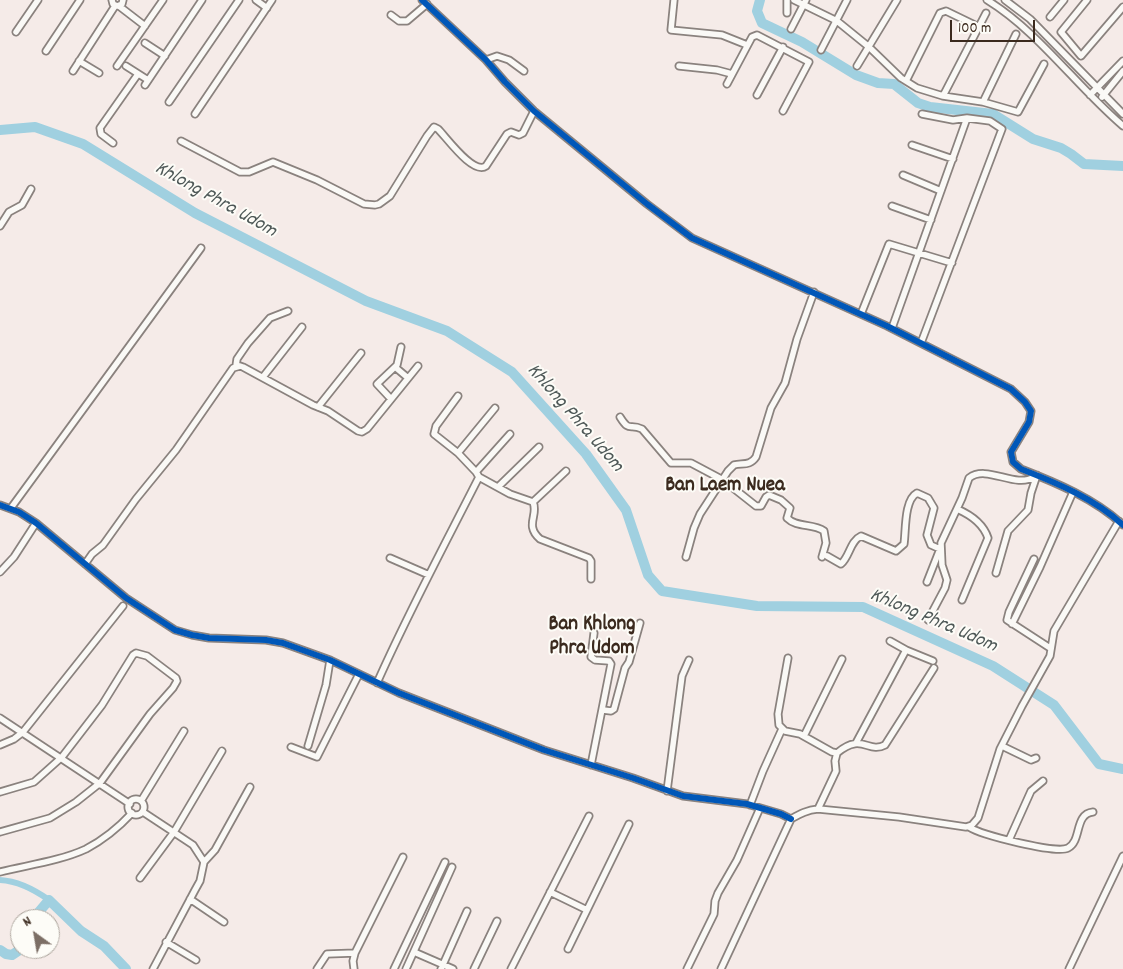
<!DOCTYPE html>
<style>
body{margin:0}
#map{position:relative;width:1123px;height:969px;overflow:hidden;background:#f5ebe8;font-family:Dekko,sans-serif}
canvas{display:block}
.north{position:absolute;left:10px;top:909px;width:50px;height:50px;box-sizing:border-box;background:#fdfcf7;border:1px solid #afa8a0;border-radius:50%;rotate:328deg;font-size:14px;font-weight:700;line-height:20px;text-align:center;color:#3b2a1e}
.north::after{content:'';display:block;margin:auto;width:18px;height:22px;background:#7c6e65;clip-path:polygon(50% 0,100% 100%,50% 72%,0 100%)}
.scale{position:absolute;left:950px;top:20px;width:85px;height:22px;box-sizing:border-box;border:2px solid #3b2a1e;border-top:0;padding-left:6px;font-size:15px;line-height:18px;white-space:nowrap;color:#3b2a1e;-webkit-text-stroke:4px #fdfcf7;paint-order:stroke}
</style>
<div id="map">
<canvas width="1123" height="969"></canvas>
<div class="north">N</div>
<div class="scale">100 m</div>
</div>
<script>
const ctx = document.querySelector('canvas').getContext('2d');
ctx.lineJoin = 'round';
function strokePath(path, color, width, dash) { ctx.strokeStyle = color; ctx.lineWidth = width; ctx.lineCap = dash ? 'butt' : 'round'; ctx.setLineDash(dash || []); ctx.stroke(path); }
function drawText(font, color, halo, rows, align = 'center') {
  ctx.font = font + ' Dekko,sans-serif'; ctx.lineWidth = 4; ctx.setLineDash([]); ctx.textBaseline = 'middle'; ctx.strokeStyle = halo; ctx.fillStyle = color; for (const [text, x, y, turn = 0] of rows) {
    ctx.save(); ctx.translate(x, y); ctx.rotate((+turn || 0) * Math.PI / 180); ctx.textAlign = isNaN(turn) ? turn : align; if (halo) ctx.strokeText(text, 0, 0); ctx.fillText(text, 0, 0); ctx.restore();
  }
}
strokePath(new Path2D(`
 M0,880c17,1 35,10 49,20`), '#a0d0e0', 6);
strokePath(new Path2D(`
 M760,0l-3,11 5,12 40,19 54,33 22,8 16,1 24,19 12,4 63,7 40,25 28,9 10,6 13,10 39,2
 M0,130l35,-3 48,17 112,69 171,88 81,30 65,41 74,82 40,56 22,65 14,16 95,15 106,1 130,59 61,39 45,59 24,5
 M36,919l2,-6 11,-13 32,31 23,15 22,23
 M0,950l6,4 6,1 9,-6`), '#a0d0e0', 10);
const street = new Path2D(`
 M112,0l1,4 4,2 5,-2 1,-4
 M256,0l11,8
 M422,0l64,60 19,22 29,29 113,93 45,34 195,88 124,63 14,13 6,9 -2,11 -18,30 2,10 8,7c36,14 74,30 102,56
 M674,0l-3,30 51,5 25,10
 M794,0l43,21 32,26 32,31 16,10 26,8 40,6 35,10 26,-48
 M987,0c52,32 89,86 136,126
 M1005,0l25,19 93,95
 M1087,0l-26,32 20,24 42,-49
 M119,6l26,20
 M787,13v-13
 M391,15l8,6h8l20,-17
 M1050,17l14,-17
 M791,29l15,-29
 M16,32l22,-32
 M145,43l20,13
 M821,50l26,-50
 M46,51l34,-51
 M486,60l11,-4 12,4 15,11
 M79,61l20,12
 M117,66l46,-66
 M126,66l22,14
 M679,66l38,4 15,4
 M857,66l40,-66
 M73,71l42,-65
 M906,81l34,-68 6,-2 33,16
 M727,84l25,-47 5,-2 52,27 -26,49
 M145,85l57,-85
 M757,95l26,-48
 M1090,95l33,-34
 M943,96l43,-83
 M1102,97l21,-26
 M169,102l70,-102
 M983,102l33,-68
 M195,114l77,-114
 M922,114l31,6 14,-2
 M181,141l59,31h9l24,-10 44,18 47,24 11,1 4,-1 11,-8 37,-60 7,-9 4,2c9,9 35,46 48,37l21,-32 4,-2 8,3 4,-2 11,-22
 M113,143l-12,-9 -1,-6 38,-54
 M912,145l41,14
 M903,175l38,16
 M892,206l39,14
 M0,226l9,-14 13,-7 9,-16
 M861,314l28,-70 63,19
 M892,328l75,-210 23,3 12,8 -81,214
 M236,366l1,-7 11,-16 22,-25 18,-7
 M395,367l13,11
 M263,377l39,-50
 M458,396l-22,30 -2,8 24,19 18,19 3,5 31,17 23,8c6,13 -9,23 7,37l49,19 2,3v18
 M391,399l-14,-15 20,-19 4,-18
 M318,407l43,-54
 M620,417c10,16 9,6 22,12l29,34h20l32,17 33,26h5l5,-9 3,-2 12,5 9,8 -3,10c10,10 26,5 37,13l2,12 -4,14
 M458,453l37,-45
 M476,472l34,-38
 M498,487l41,-40
 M533,502l33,-31
 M0,505l19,7 17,11 90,75 49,32 17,5 17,3 57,2 17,3 47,17 69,33 145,57 89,28 50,18 64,8 34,10 10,5
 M11,508l190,-260
 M957,509c14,6 26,14 31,29l-26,62
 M827,556l14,8c9,-8 9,-23 20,-28l35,15 8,-7c2,-14 0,-44 13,-51l11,5 6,10 -7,27 4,10 9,4 -13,33
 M686,557l8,-29 6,-14 28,-43 6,-6c9,-2 16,1 22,-8l15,-49 14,-25 12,-44 17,-47
 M390,558l39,17
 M1034,559l-25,53 -2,8 43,28
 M85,564l7,-10 11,-9 33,-46 40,-49 57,-82 7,-2 3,1 70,38 15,6 30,20 4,1 5,-3 51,-63
 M0,572l14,-15 22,-34
 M996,573l12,-42 20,-21 3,-17 6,-18
 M928,620l17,-32 2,-8 -5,-15 -1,-22 21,-45 7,-20c18,-14 46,11 65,-1l-1,-3
 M1012,624l28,-57 33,-75
 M906,650l27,11
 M788,658l-10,56 1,11 6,6 15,3 32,18 5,1 -2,8 1,10 -18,38
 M377,683c31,-70 67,-137 102,-206
 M603,710l8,1 3,-2 11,-41 4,-6 11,-39
 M0,718l130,86
 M804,736l38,-77
 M856,743l50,-93 -16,-9
 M0,745l14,-6 9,-7 100,-126
 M308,746l18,-61 4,-25
 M1002,746l29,14 5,-2
 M291,747l26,10 42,-83
 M837,753c25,-21 31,1 48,-8l49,-77
 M591,765l20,-101 -2,-3 -14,-1 -4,-3 3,-24
 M667,791l15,-115 7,-16
 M0,792l34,-10 28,-25 40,-52 31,-50 3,-2 11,3 29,22 1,3 -4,7 -23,26 -50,69 -24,19 -26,16 -50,14
 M128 807a8 8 0 1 1 16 0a8 8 0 1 1-16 0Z
 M141,801l43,-70
 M750,805l13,-34 19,-42
 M143,812l50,33 11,17 -4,19 -5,9 -42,79
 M969,827c12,8 87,27 99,21 14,-7 6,-34 25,-36
 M1009,840l22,-49 12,-10
 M204,862l11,-12 35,-63
 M0,872c28,-7 60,-11 86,-23 17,-9 33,-22 46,-36
 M140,878l34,-46 48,-81
 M550,892l37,18
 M190,899l34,23
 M166,942l30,18
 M568,949l61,-125
 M414,952l39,17
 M317,969l10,-15 28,-1
 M354,969l-1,-8 2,-8 48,-96
 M394,969l51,-107
 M406,969l46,-102
 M441,969l26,-58
 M474,969l23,-48
 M511,969l78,-153
 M687,969l27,-55 1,-13 3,-8 19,-33 23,-52
 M721,969l70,-150c9,-5 16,-9 27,-10l81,8 67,10 6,-2 6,-7 22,-69 22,-43 28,-50 4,-25 65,-110
 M1069,969l54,-113`);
strokePath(street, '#8a827e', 9);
strokePath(street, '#faf9f6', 5.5);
strokePath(new Path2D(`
 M422,0l64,60 19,22 29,29 113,93 45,34 195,88 124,63 14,13 6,9 -2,11 -18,30 2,10 8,7c36,14 74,30 102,56
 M0,505l19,7 17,11 90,75 49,32 17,5 17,3 57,2 17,3 47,17 69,33 145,57 89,28 50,18 64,8 34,10 10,5`), '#0057b8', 6);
drawText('italic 20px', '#4e5857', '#fdfcf7', [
 ["Khlong Phra Udom",215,201,29],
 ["Khlong Phra Udom",574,419,49],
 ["Khlong Phra Udom",933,622,23]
]);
drawText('bold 21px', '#3b2a1e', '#fdfcf7', [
 ["Ban Laem Nuea",725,487],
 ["Ban Khlong",592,626],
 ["Phra Udom",592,650]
]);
</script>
